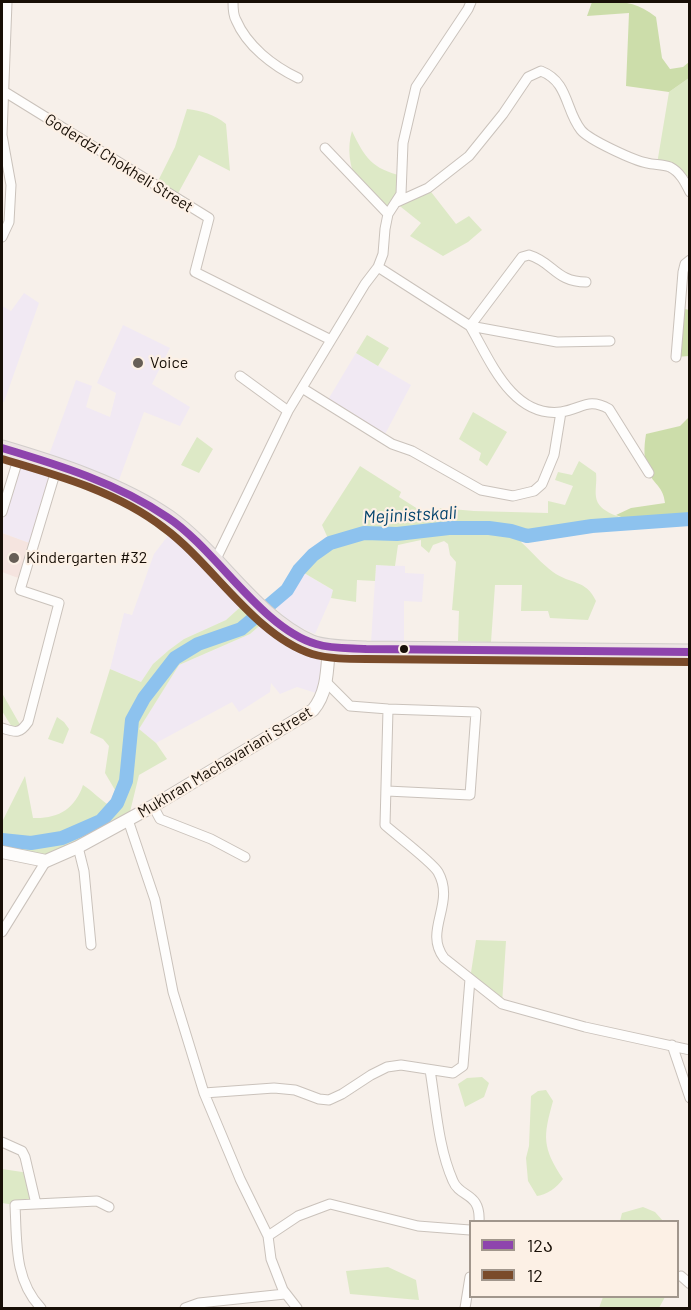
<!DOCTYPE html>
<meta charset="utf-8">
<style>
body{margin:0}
#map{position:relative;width:691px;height:1310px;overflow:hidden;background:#f7f0ea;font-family:Barlow,"Noto Sans Georgian",sans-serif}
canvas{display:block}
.frame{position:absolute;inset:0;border:3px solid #180f06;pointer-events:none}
.legend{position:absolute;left:469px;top:1220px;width:210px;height:78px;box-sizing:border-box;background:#fcf0e5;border:2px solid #a1968c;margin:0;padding:8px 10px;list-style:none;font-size:18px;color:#180f06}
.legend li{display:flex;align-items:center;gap:12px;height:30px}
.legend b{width:30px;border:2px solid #a1968c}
</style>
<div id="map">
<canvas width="691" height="1310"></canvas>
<div class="frame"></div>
<ul class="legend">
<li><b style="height:8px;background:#8e44ad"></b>12ა</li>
<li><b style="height:8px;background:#7a4b2a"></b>12</li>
</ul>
</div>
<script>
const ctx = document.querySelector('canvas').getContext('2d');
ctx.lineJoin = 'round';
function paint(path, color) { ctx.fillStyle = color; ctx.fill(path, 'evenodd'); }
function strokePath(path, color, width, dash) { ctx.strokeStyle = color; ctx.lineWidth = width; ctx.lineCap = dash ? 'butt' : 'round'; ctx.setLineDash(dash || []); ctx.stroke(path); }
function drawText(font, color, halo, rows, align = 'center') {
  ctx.font = font + ' Barlow,sans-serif'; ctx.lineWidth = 4.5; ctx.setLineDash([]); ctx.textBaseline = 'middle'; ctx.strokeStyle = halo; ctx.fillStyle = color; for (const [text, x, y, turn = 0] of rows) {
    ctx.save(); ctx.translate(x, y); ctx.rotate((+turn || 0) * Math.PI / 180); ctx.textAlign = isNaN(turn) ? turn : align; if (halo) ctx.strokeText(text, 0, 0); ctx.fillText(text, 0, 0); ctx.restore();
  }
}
paint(new Path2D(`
 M24,293l15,10 -35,99 -2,-1v-95l9,5z
 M123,325l47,23 -18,36 38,23 -10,19 -36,-14 -25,68 -70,-25 27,-75 16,6 -6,21 24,10 6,-24 -19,-10z
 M356,353l55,32 -28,53 -57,-35z
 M20,459l33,14 -21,71 -30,-11v-8z
 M173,529l73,73 -20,18 -42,19 -15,11 -16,14 -12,18 -31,-13 14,-56 8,2 22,-61z
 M376,565l29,1v7l19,1 -2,28 -18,-1v41h-33z
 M299,570l35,21 -19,43 -25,-11 -18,-19 15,-14z
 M264,622l26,20 29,15 4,14 -7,22 -19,-6 -17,7 -9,-11 -1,9 -31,20 -7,-10 -76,41 -17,-14 40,-64 71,-31z`), '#f1e9f3');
paint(new Path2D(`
 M2,533l30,11 -11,35 -19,-7z`), '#f5e4df');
paint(new Path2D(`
 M689,78v98h-7l-25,-12 12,-72z
 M187,109c15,2 27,5 39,15l4,47 -31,-16 -23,42 -20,-12 19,-38z
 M352,131c13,27 20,38 51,45l-7,26 32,-14 28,36 13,-8 13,14 -14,12 -25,14 -33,-20 11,-13 -25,-20 -8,11c-9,-9 -23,-20 -30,-31 -9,-15 -11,-36 -6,-52z
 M367,335l22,13 -11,18 -22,-13z
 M473,412l34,20 -20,34 -8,-6 2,-7 -22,-14z
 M197,437l16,12 -14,24 -18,-8z
 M579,461l17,12c1,9 -1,16 0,24 2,16 26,20 38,25l-42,4 -65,10 -6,6c11,10 21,22 32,30 18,13 33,7 43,29l-8,19 -38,-2 -2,-7h-27l1,-26h-27l-4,57 -33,-1 1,-30 -7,-1 4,-48 -6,-7 -2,-11 -4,-3 -11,4 -4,8 -8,-7v-6l-23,5 -3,21 -19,-1 -1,16 -18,-1 -1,22 -25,-4 2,-8 -34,-20 14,-15 17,-12 -8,-18 38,-59 41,26 -2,5 33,21 8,-10 34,3 74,2v-12l17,4 8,-19 -18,-6 3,-8 14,3z
 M246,602l18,20 -14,12 -71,31 -40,64 17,14 11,16 -28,16 -11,45 -82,41 -44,-8v-31l23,-46 8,42c25,1 42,-9 50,-33 10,6 17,15 26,20l6,-15 -10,-17 4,-27 -6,-7 -13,-6 20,-64 31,13 12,-18 16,-14 15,-11 42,-19z
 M613,658l76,2v6l-73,-1z
 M2,693l21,37 -8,2 -13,-21z
 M57,717l7,5 5,7 -6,15 -15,-5z
 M476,940l30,1 -4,63 -32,-25z
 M482,1077l7,6 -5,14 -19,10 -7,-23 9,-6z
 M546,1090l7,11c-10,36 -11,46 10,78 -6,8 -16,16 -26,17l-9,-15 -2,-23 3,-12 2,-50 7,-5z
 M2,1169l27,4 7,31 -21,1 -13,-2z
 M643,1207l12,5 8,9h-43l2,-8z
 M388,1267l28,13 3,20 -69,-6 -4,-23z
 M603,1297v-1l62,1 -6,11h-60z`), '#dde9c6');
paint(new Path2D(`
 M592,2c26,-1 42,-2 64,15l6,41 8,11 13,-2 6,-5v16l-20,14 -43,-6 3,-73 -42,3z
 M680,308l9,2v46l-13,1z
 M689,417v102l-55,3 -18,-7 15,-7 34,-5c-2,-17 -10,-17 -16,-30 -6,-12 -5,-27 -3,-39l34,-8z`), '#cda');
strokePath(new Path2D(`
 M2,840l29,3 31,-5 39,-17 16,-18 9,-22 6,-61 12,-22 31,-40 23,-14 43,-15 46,-39 12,-20 14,-15 17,-12 34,-10 33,1 52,-6h40l22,3 16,5 65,-10 98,-7`), '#8dc2ee', 14);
const minor = new Path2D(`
 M233,2c0,5 0,13 3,18 11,26 37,46 62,58
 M5,92l204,126 -14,54 136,68
 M325,148l63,66
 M397,202l31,-14 41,-32 34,-42 25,-37 13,-6c28,11 24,39 40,59 8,10 54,31 66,33 7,2 16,1 23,4 10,5 15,15 20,25
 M2,237l7,-15 2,-37 -9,-50 5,-133
 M378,267l92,59 87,16 53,-1
 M586,282c-30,0 -33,-20 -57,-27l-7,2 -52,69c20,34 42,92 91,86 21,-3 27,-15 48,-3l40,64
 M676,357l7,-85 2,-8 5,-4
 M240,376l48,35
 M302,388l90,56 20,7 69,39 32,6 21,-5 8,-7 12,-29 7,-43
 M2,512l18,-59
 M216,559l72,-148 77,-127 13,-17 5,-13 2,-25 3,-15 13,-20 2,-51 13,-56 52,-78 3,-7
 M326,682l24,24 38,3 88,3 -6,83 -83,-4
 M388,709l-3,116c11,10 47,37 53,47 18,32 -15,58 6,86l58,46 83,23 105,23
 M2,728c13,4 17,7 26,-6l31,-119 -39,-13 37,-123
 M153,806l7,13 51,20 34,18
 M128,820l27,80 18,92 31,101 36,86 28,57 3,23 12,31 14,18
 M78,847l6,24 7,74
 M2,932l44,-71
 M672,1045l18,53
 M430,1070c6,36 8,77 23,111 7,17 28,11 26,41
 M204,1093l70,-5 21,2 24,9 10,1 13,-6 29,-19 16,-8 14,-2 52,8 10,-7 7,-87
 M2,1142l20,9 3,6 11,47
 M268,1236l30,-20 32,-12 88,22 52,4
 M681,1276l9,8
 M41,1308c-27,-28 -24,-66 -26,-103l82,-4 12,6
 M185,1308l14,-5 86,-9
 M465,1308l5,-31`);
const tertiary = new Path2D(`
 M2,852l44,9 32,-14 75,-41 160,-96c15,-18 14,-41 16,-64`);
const trunk = new Path2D(`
 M2,448c54,16 120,37 167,70 50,36 86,100 143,125 16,6 38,5 54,6l324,3`);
strokePath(minor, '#cac2bb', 11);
strokePath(tertiary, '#cac2bb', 14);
strokePath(trunk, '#d2cecb', 17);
strokePath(minor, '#fefdfc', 9);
strokePath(tertiary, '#fefdfc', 12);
strokePath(trunk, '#ede4e4', 15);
strokePath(new Path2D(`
 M2,448c57,17 115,35 165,69 49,32 94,111 149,127 16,5 33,4 50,5l324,3`), '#8e44ad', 8);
strokePath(new Path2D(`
 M2,459c55,16 116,33 162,69 48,35 91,108 148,126 17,5 36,5 54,5l324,3`), '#7a4b2a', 8);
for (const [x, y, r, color] of [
 [138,363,6,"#665e56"],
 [14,558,6,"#665e56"],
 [404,649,5,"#180f06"]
]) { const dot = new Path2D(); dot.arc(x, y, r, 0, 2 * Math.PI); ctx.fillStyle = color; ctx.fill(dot); strokePath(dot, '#fcf0e5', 2); }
drawText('16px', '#180f06', '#fcf0e5', [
 ["Goderdzi Chokheli Street",119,163,32],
 ["Mukhran Machavariani Street",225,762,-31]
]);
drawText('16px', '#180f06', '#fcf0e5', [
 ["Voice",150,363],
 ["Kindergarten #32",26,558]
], 'left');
drawText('italic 18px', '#02426c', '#fcf0e5', [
 ["Mejinistskali",410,515,-3]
]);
</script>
